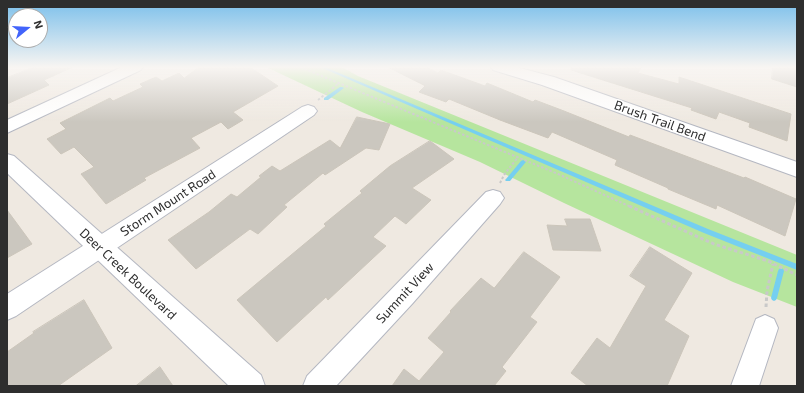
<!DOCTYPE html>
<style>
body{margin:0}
#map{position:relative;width:804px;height:393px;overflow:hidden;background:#efe9e1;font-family:"Exo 2",sans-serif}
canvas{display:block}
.frame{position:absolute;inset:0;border:8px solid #2e2e2e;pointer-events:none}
.north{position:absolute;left:8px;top:8px;width:40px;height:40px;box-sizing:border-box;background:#fff;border:1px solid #ababab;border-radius:50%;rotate:72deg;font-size:11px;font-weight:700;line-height:16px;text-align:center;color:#2e2e2e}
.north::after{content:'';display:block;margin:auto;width:14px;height:18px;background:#4264fb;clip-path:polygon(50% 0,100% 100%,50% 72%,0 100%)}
</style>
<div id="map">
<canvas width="804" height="393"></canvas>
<div class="frame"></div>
<div class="north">N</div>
</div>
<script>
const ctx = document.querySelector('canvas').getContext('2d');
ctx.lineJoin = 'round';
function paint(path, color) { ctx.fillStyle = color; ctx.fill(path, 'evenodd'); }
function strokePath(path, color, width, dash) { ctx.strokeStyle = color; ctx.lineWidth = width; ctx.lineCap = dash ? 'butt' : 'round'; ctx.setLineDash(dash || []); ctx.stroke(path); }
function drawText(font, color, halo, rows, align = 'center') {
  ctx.font = font + ' "Exo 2",sans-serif'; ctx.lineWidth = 3; ctx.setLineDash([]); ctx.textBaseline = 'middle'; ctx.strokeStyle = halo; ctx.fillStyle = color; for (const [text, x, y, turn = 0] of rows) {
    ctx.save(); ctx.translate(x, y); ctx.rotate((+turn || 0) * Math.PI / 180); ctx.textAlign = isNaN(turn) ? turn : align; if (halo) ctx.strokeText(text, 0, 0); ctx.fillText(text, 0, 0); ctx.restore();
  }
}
paint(new Path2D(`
 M266,67h76l16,9 439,179v52l-64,-25 -169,-79 -84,-41 -118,-50z`), '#b6e59e');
paint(new Path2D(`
 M320,67h5l383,162 89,35v6l-93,-37z
 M340,87h2l2,1 -16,12h-4v-2z
 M523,160l2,1 1,1 -1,1 -15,18h-4l-1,-1 1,-1 15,-18z
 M781,268l2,1 1,2 -7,27 -1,2 -2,1 -2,-1 -1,-2 7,-27 1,-2z`), '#75cff0');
const building = new Path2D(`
 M34,67h39l-29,13 5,5 -42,19v-26z
 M199,67h51l28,19 -45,26 10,8 -15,9 -7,-7 -30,16 9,10 -56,30 2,2 -40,24 -25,-30 13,-7 -20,-20 -13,7 -14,-15 19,-10 -6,-6 50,-25 3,3 30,-14 -3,-3 16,-7 6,4 17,-8 5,5z
 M388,67h38l12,6 3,-3 44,16 2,-3 46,19 2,-2 29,11 65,26 1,-2 114,43 1,-1 51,22 -11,37 -68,-31 -1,4 -48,-20v-1l-53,-23 2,-5 -65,-28 -4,6 -48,-18 -51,-21 -3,3 -27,-10 6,-6z
 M572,67h69l-3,6 41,11v-7l112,37 -4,27 -38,-14 1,-4 -31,-11 -3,7 -25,-9 1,-2 -121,-38z
 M773,67h24v20l-25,-8z
 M357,117l33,7 -11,26 -13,-2 -41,27 -2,-2 -39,32 3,2 -29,27 -8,-5 -54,40 -28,-29 41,-28 22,-18 6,3 24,-20 -2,-1 13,-10 8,5 50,-31 10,8z
 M430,141l24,18 -42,29 19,12 -25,24 -11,-8 -22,21 13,9 -58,54 -2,-3 -49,45 -40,-42 89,-74 -2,-2 38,-31 -2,-2 30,-25z
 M7,210l25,34 -25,14z
 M565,219h25l11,32 -48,-1 -6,-25 20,1z
 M650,247l42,26 -28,47 25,16 -22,50h-79l-17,-13 26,-35 13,10 36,-62 -16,-10z
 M524,252l36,25 -30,40 7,5 -35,45 4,4 -12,15h-102l12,-17 15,12 25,-29 -16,-14 23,-26 -1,-1 31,-33 13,10z
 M84,300l28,48 -54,38h-51v-34l27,-19 -1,-1z
 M160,367l13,19h-37z`);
paint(building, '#cbc7bf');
strokePath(building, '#cbc5ba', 1);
const street = new Path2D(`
 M122,67h21l-2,3 -134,63v-13z
 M491,67h25l38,10 243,85v15l-255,-92 -49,-15z
 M308,105l6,2 3,4 -3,4 -298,201 -9,4v-26l295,-187z
 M493,190l7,2 4,6 -4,6 -88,100 -76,82h-33l4,-10 179,-184z
 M765,315l9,4 4,9 -19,58h-28l25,-67z`);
const secondary = new Path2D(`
 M7,154l7,2 247,219 4,11h-36l-222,-213z`);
strokePath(street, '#b4b7c1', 2);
strokePath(secondary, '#b4b7c1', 2);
strokePath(new Path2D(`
 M300,67l258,107 73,33
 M318,100l21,-17
 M500,183l4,-8 14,-18`), '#c9c9c9', 2, [2.5, 2]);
strokePath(new Path2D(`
 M629,206l85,38 54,17 29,14
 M766,307l1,-16 6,-27`), '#c9c9c9', 3, [3.5, 2.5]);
paint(street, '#fff');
paint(secondary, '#fff');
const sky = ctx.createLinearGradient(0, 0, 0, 122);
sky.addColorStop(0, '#7abfeb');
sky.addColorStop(0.55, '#f8f5f2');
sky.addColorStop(1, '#f8f5f200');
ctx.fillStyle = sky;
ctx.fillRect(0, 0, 804, 122);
drawText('13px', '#2e2e2e', '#fff', [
 ["Brush Trail Bend",660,121,20],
 ["Storm Mount Road",168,203,-33],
 ["Deer Creek Boulevard",128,274,43],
 ["Summit View",405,293,-47]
]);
</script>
